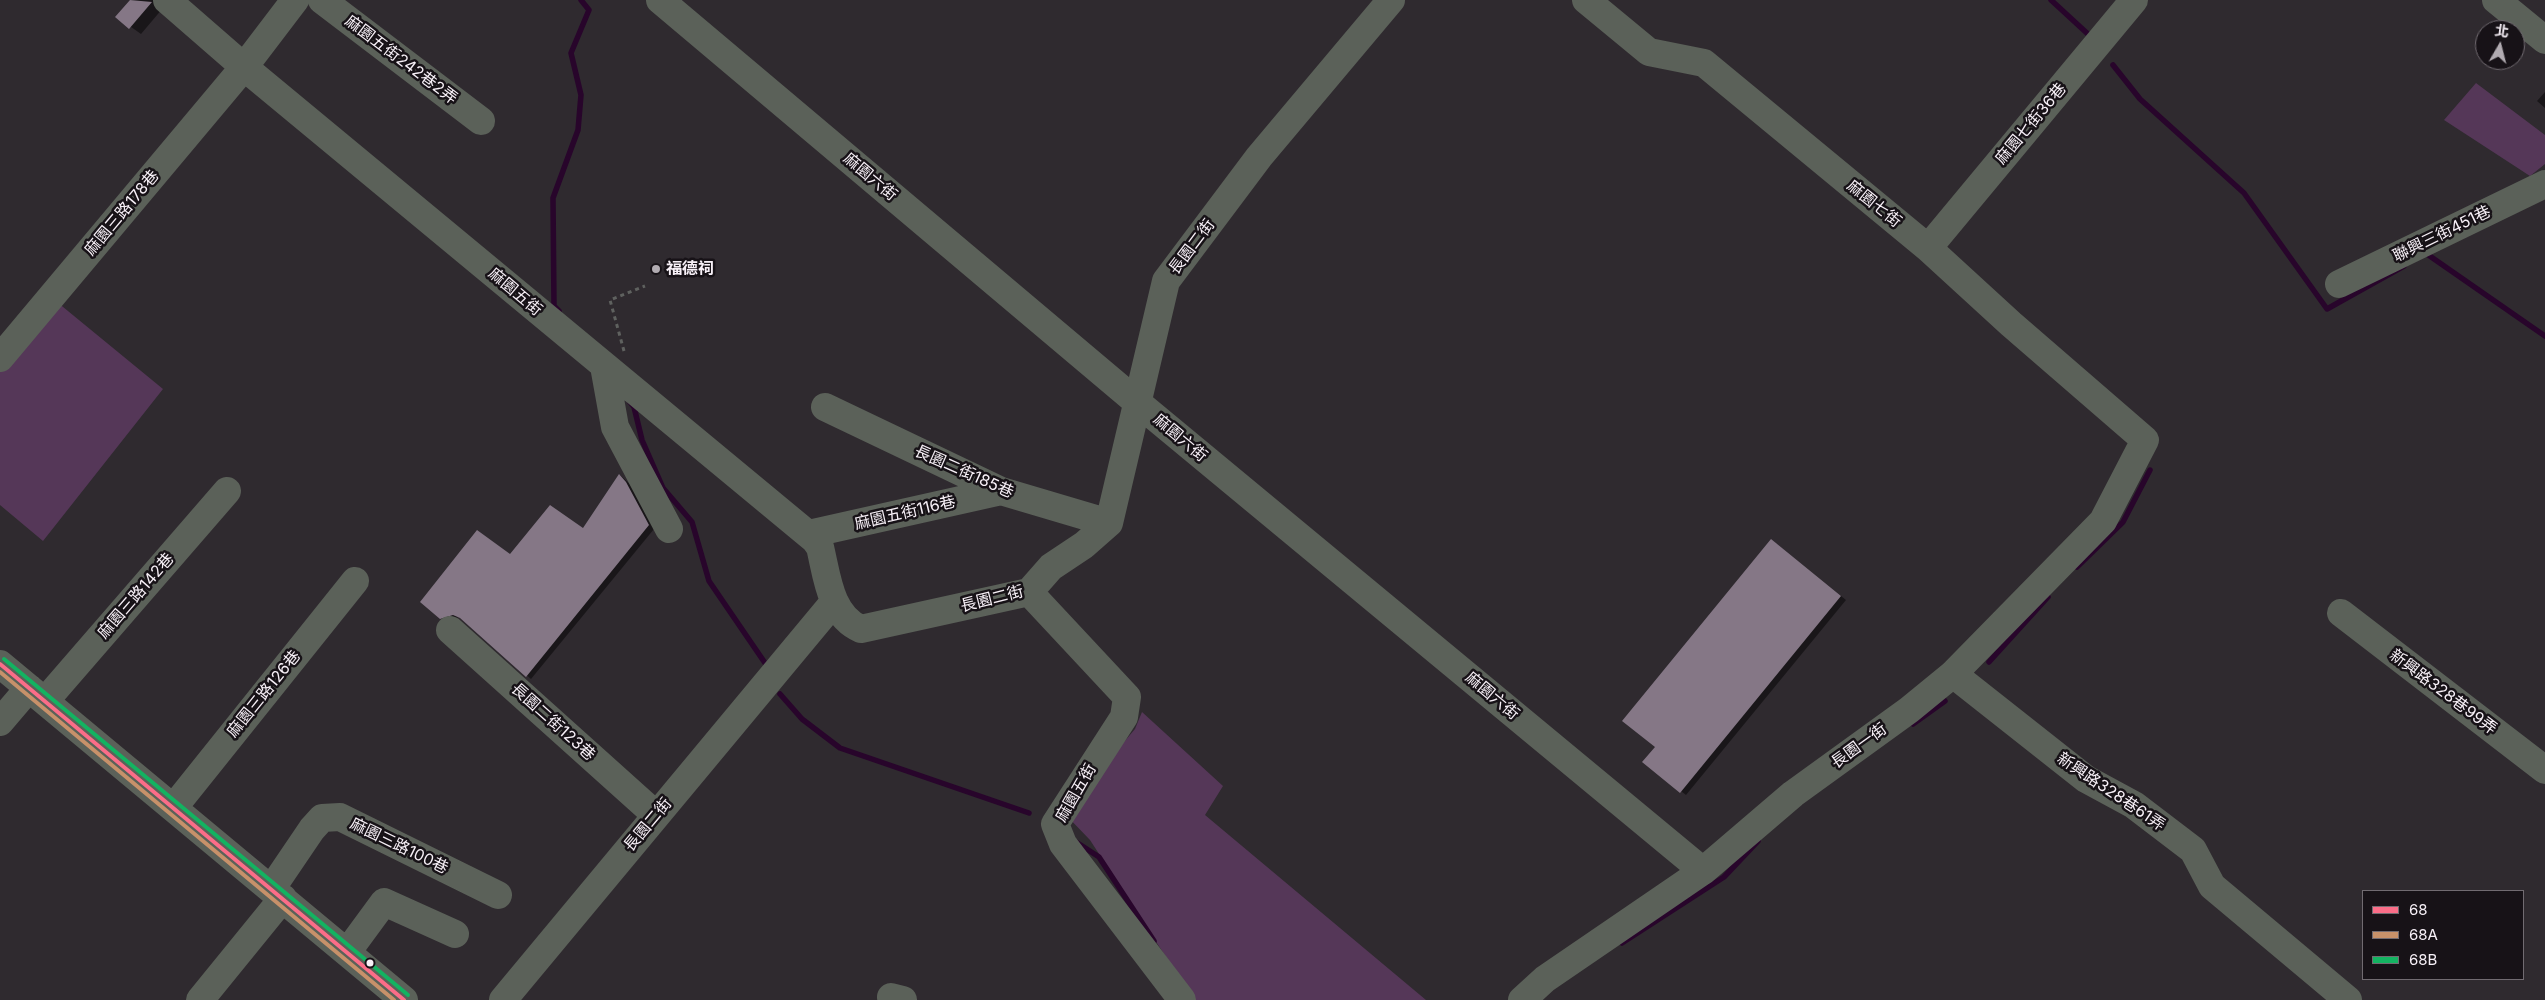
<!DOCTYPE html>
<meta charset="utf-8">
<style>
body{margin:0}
#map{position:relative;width:2545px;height:1000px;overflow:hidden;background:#2f2a2f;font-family:Inter,"Noto Sans TC",sans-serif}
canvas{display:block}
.legend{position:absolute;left:2362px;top:890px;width:162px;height:90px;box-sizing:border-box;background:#171217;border:1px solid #716b71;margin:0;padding:6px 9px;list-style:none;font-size:15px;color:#f7f0f7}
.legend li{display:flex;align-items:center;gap:10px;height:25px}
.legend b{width:25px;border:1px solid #716b71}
.north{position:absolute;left:2475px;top:20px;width:50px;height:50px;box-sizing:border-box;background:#171217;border:1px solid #716b71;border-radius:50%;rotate:8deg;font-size:14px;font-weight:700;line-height:20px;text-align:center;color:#f7f0f7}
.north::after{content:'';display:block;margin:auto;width:18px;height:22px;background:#b1abb1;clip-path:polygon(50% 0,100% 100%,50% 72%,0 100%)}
</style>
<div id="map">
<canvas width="2545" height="1000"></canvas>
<ul class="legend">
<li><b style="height:6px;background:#fb6d88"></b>68</li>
<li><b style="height:6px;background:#c7916a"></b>68A</li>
<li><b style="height:6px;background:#13b361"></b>68B</li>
</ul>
<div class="north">北</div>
</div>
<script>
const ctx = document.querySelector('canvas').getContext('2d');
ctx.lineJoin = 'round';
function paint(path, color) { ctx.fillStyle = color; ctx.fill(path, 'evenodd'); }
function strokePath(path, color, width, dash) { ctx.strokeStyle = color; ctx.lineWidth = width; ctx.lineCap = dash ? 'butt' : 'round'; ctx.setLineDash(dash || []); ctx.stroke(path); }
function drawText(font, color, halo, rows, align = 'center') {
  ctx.font = font + ' Inter,"Noto Sans TC",sans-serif'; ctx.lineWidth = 5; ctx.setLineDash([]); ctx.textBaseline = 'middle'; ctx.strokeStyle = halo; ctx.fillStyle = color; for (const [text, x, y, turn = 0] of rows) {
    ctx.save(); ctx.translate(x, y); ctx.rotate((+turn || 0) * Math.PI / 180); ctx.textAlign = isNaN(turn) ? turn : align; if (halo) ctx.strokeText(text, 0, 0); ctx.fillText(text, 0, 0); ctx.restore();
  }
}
paint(new Path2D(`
 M2476,83l69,52v29l-15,12 -86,-56z
 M57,302l106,87 -120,152 -43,-36v-135z
 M1142,712l81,74 -18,29 221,185h-232l-104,-160 -26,-27 71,-84z`), '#553758');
paint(new Path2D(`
 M131,0h31l1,8 -22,26 -24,-17z
 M2545,92v16l-8,-7z
 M620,475l12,11 22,43 -123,150 -72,-62 -13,4 -6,-3 71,-63 73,-25z
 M1777,544l69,56 -160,195 -42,-33 12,-15z`), '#0007');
strokePath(new Path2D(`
 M2051,0l38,35
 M2113,65l27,34 104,94 83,116 77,-43
 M2424,252l121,84
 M559,311l-5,-5 -1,-108 25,-68 3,-35 -10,-42 18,-43 -8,-10
 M630,402l4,5 8,33 21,48 29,34 17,59 56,82
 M2077,567l46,-45 27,-52
 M1989,662l59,-65
 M780,694l22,25 38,29 189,65
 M1913,724l32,-23
 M1076,842l23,15 55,84
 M1622,943l102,-66 34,-36`), '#28052b', 5.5);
paint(new Path2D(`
 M130,0l22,2 -23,27 -14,-12z
 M619,474l7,8 23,43 -123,152 -66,-59 -7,-3 -13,4 -20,-17 57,-72 33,24 40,-49 33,23z
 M1771,539l70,57 -161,197 -38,-31 13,-15 -33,-26z`), '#857786');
strokePath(new Path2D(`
 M624,351l-14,-51 35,-14`), '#5f615f', 3, [4, 4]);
strokePath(new Path2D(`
 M167,0l77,67 571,473 5,7c7,29 10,69 41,82l168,-37 22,-25 33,-22 25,-22 57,-242 93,-124 132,-157
 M322,0l159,121
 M660,0l478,403 565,468
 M2496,0l49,40
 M1928,248l206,-248
 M2339,284l206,-100
 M0,358l244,-291 51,-67
 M604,366l11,61 54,102
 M825,407l176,84 108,32
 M809,534l192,-43
 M1029,592l98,105 -3,20 -69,107 8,20 119,156
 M2341,613l204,157
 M450,630l206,185
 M0,664l404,336
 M1953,674l133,105 48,26 59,45 19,36 136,114
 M45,701l182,-210
 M0,722l29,-34
 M174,807l181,-226
 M272,888l40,-59 10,-11 18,-1 158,78
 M348,951l36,-49 71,32
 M891,997l12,3
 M200,1000l83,-102
 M503,1000l331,-398
 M1522,1000l23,-21 158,-108 90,-77 116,-84 44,-36 150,-153 42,-81 -134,-116 -83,-76 -224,-185 -55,-11 -63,-52`), '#5b6159', 28);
strokePath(new Path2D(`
 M0,664l404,336`), '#fb6d88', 4);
strokePath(new Path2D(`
 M0,672l394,328`), '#c7916a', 4);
strokePath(new Path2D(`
 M4,659l404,336`), '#13b361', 4);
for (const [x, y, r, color] of [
 [656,269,5,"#b1abb1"],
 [370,963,4.5,"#f7f0f7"]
]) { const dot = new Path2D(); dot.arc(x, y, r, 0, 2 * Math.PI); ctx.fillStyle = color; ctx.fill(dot); strokePath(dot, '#171217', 2); }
drawText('16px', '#f7f0f7', '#171217', [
 ["麻園五街242巷2弄",401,60,37],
 ["麻園七街36巷",2031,124,-50],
 ["麻園六街",870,177,40],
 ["麻園七街",1874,204,39],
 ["麻園三路178巷",122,213,-50],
 ["聯興三街451巷",2442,234,-26],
 ["長園二街",1192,247,-53],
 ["麻園五街",515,292,40],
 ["麻園六街",1180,438,40],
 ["長園二街185巷",964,472,24],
 ["麻園五街116巷",905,513,-13],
 ["麻園三路142巷",136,596,-49],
 ["長園二街",992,599,-14],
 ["新興路328巷99弄",2443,692,37],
 ["麻園三路126巷",264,694,-51],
 ["麻園六街",1492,696,40],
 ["長園二街123巷",553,722,42],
 ["長園一街",1859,746,-36],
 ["新興路328巷61弄",2111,792,34],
 ["麻園五街",1076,793,-60],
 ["長園二街",648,825,-50],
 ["麻園三路100巷",399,846,26]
]);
drawText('bold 16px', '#f7f0f7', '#171217', [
 ["福德祠",666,269]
], 'left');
</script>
